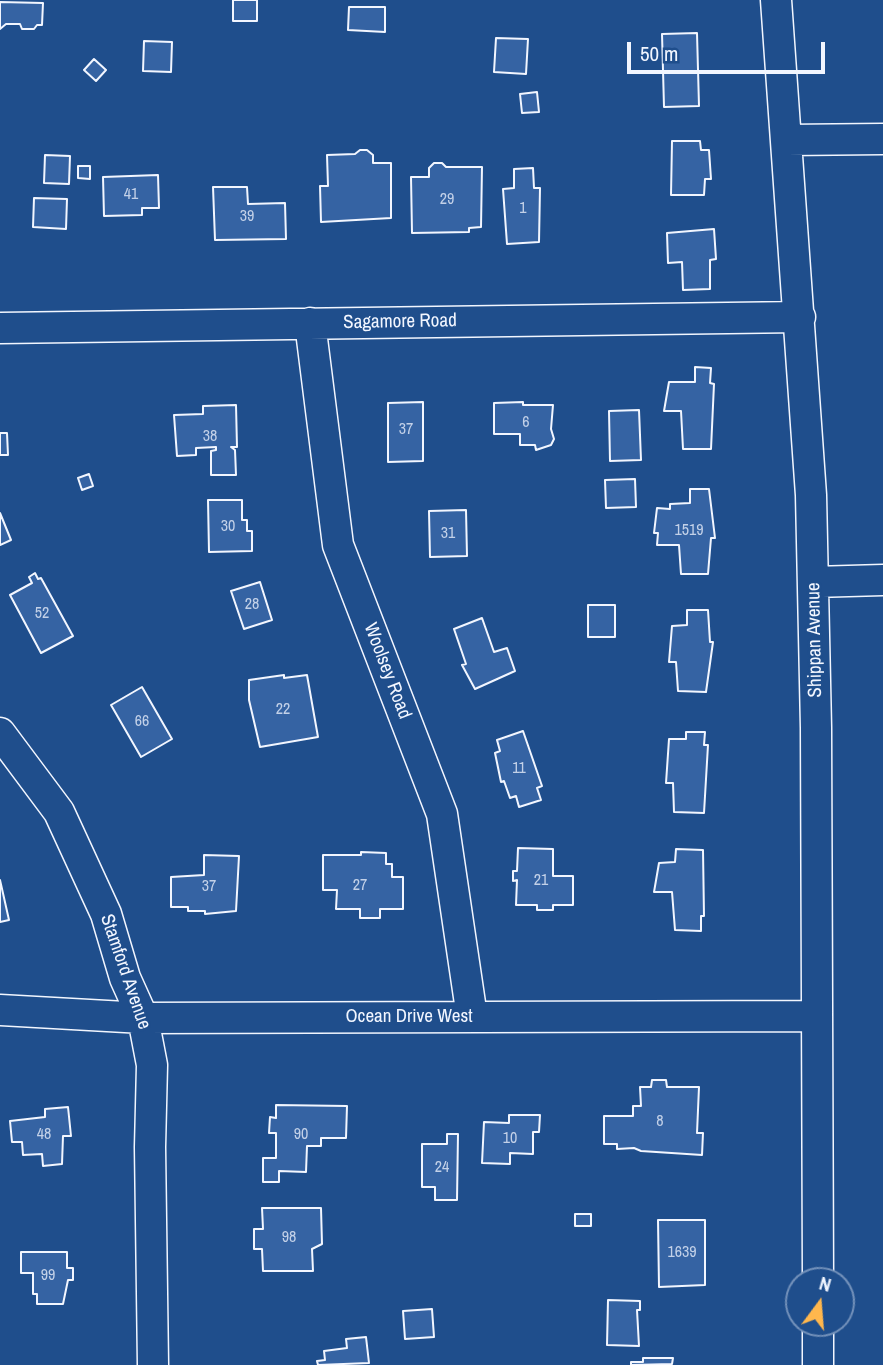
<!DOCTYPE html>
<style>
body{margin:0}
#map{position:relative;width:883px;height:1365px;overflow:hidden;background:#1f4e8c;font-family:"Archivo Narrow",sans-serif}
canvas{display:block}
.north{position:absolute;left:785px;top:1267px;width:70px;height:70px;box-sizing:border-box;background:#1f4e8c;border:2px solid #7391ba;border-radius:50%;rotate:16deg;font-size:19px;font-weight:700;line-height:28px;text-align:center;color:#f2f6ff}
.north::after{content:'';display:block;margin:auto;width:24px;height:32px;background:#ffb74d;clip-path:polygon(50% 0,100% 100%,50% 72%,0 100%)}
.scale{position:absolute;left:627px;top:42px;width:198px;height:32px;box-sizing:border-box;border:4px solid #f2f6ff;border-top:0;padding-left:9px;font-size:21px;line-height:24px;white-space:nowrap;color:#f2f6ff;-webkit-text-stroke:5px #1f4e8c;paint-order:stroke}
</style>
<div id="map">
<canvas width="883" height="1365"></canvas>
<div class="north">N</div>
<div class="scale">50 m</div>
</div>
<script>
const ctx = document.querySelector('canvas').getContext('2d');
ctx.lineJoin = 'round';
function paint(path, color) { ctx.fillStyle = color; ctx.fill(path, 'evenodd'); }
function strokePath(path, color, width, dash) { ctx.strokeStyle = color; ctx.lineWidth = width; ctx.lineCap = dash ? 'butt' : 'round'; ctx.setLineDash(dash || []); ctx.stroke(path); }
function drawText(font, color, halo, rows, align = 'center') {
  ctx.font = font + ' "Archivo Narrow",sans-serif'; ctx.lineWidth = 5; ctx.setLineDash([]); ctx.textBaseline = 'middle'; ctx.strokeStyle = halo; ctx.fillStyle = color; for (const [text, x, y, turn = 0] of rows) {
    ctx.save(); ctx.translate(x, y); ctx.rotate((+turn || 0) * Math.PI / 180); ctx.textAlign = isNaN(turn) ? turn : align; if (halo) ctx.strokeText(text, 0, 0); ctx.fillText(text, 0, 0); ctx.restore();
  }
}
const building = new Path2D(`
 M233,0h24v21h-24z
 M0,2l43,1 -1,22h-5l-3,4h-12l-2,-5h-14l-6,5z
 M349,7h36v25l-37,-2z
 M697,33l2,73 -35,1 -2,-73z
 M496,38l32,1 -2,35 -32,-2z
 M144,41l28,1 -1,30 -28,-1z
 M94,59l12,11 -10,11 -12,-11z
 M537,92l2,20 -17,1 -2,-19z
 M672,141h28l1,9h8l2,29h-6l-1,16h-33z
 M360,150h7l6,5v8h18v55l-70,4 -1,-36h8l-1,-31 28,-1z
 M45,155l25,1 -1,28 -25,-1z
 M434,163h8l4,4h36l-1,60 -12,1v4l-57,1 -1,-56h18v-9z
 M78,166h12v13l-12,-1z
 M533,168l1,20h6l-1,54 -32,2 -4,-55 11,-1v-19z
 M158,175l1,33h-17v7l-38,1 -1,-39z
 M213,187h34l1,17 37,-1 1,36 -71,1z
 M34,198l33,1 -1,30 -33,-2z
 M714,229l2,30 -6,1v29l-27,1 -1,-28 -14,1 -1,-30z
 M695,367l16,1 -1,15 4,1 -3,65h-28l-2,-38h-17l5,-29h26z
 M423,402v59l-35,1v-59z
 M523,402v3h30l-2,24 3,10 -3,6 -15,5 -1,-5h-15v-11h-26v-31z
 M236,405l1,42h-6l4,3 1,25h-25v-24l5,-1v-3l-20,1v7l-19,1 -3,-41 29,-1v-8z
 M639,410l2,50 -31,1 -1,-50z
 M0,433h7l1,22h-8z
 M89,474l4,12 -11,4 -4,-12z
 M635,479l1,28 -30,1 -1,-28z
 M690,489h19l6,49h-4l-3,36h-27l-2,-29h-22l1,-12h-4l3,-25 13,1v-5l20,-1z
 M208,500h34v20h5v11h5v20l-43,1z
 M466,510l1,46 -37,1 -1,-46z
 M0,513l11,27 -11,5z
 M35,573l3,6 3,-1 32,58 -32,17 -31,-58 22,-12 -3,-6z
 M260,582l12,38 -28,9 -13,-38z
 M588,605h27v32h-27z
 M687,610h21l2,32h3l-7,50 -28,-1 -2,-29h-7l3,-36 15,-1z
 M482,618l12,34 13,-4 8,23 -40,18 -13,-24 4,-1 -12,-35z
 M284,675v3l23,-3 11,62 -58,10 -11,-47v-20z
 M142,687l30,52 -31,18 -30,-52z
 M523,731l19,55 -5,2 4,12 -22,7 -3,-11 -6,2 -6,-17 -3,1 -6,-29 5,-2 -3,-11z
 M686,732h19l-1,13h4l-4,68 -30,-1 -1,-29h-7l3,-44h17z
 M518,848l35,1v27h20v29h-20v5h-16v-5h-21l1,-25 -4,1v-10h4z
 M676,849l27,1 1,66h-3v15l-26,-1 -3,-38h-18l5,-29 16,-1z
 M361,852l25,1v11h6v13h11v32h-23v9h-20v-9h-24l1,-19h-14v-35h38z
 M204,855l35,1 -3,55 -31,3v-3h-17v-4h-17v-30l33,-2z
 M0,880l9,40 -9,2z
 M652,1080h14l1,7h32l-2,46h6l-1,22 -61,-4 -7,-3 -17,1v-5h-13v-28h29v-10h8l-1,-19h11z
 M276,1105l71,1 -1,32h-25v8h-14l-1,26 -27,-1v11h-16v-24h13v-25h-7l1,-16 6,1z
 M68,1107l3,29h-8l-1,28 -19,2 -1,-12 -19,1 -1,-13h-10l-2,-21 35,-4v-8z
 M509,1115h31l-1,17h-6v22l-23,-1v11l-28,-1 2,-41 25,1z
 M447,1134h11l-1,66h-22v-13h-13v-43h25z
 M262,1208h59l1,36 -10,5 1,22h-50l-1,-22h-8v-20h9z
 M575,1214h16v12h-16z
 M658,1220h47v65l-46,2z
 M21,1252h46v16h6v12h-5l-5,24h-26v-10h-4v-21h-12z
 M608,1300l32,1v9h-3l2,36 -32,-1z
 M432,1309l2,28 -29,2 -2,-28z
 M366,1337l3,26 -51,2 -1,-4 8,-1 -1,-9 23,-3 -1,-9z
 M643,1358h30l-1,6 -41,1v-3h12z`);
paint(building, '#3563a3');
strokePath(building, '#f2f6ff', 2);
const minor = new Path2D(`
 M776,0l35,495 5,233 2,553
 M787,140l96,-1
 M310,323l28,222 104,269 30,203
 M0,328l800,-11
 M814,582l69,-2
 M0,733l59,79 47,102 19,64 18,40 9,47 -2,82 3,218
 M0,1010l143,8 674,-2
 M818,1323v42`);
strokePath(minor, '#f2f6ff', 33);
strokePath(minor, '#1f4e8c', 30);
drawText('16px', '#c3d1e8', null, [
 ["41",131,195],
 ["29",447,200],
 ["1",523,209],
 ["39",247,217],
 ["6",526,423],
 ["37",406,430],
 ["38",210,437],
 ["30",228,527],
 ["1519",689,531],
 ["31",448,534],
 ["28",252,605],
 ["52",42,614],
 ["22",283,710],
 ["66",142,722],
 ["11",519,769],
 ["21",541,881],
 ["27",360,886],
 ["37",209,887],
 ["8",660,1122],
 ["48",44,1135],
 ["90",301,1135],
 ["10",510,1139],
 ["24",442,1168],
 ["98",289,1238],
 ["1639",682,1253],
 ["99",48,1276]
]);
drawText('19px', '#f2f6ff', '#1f4e8c', [
 ["Sagamore Road",400,322,-1],
 ["Shippan Avenue",815,640,-91],
 ["Woolsey Road",387,671,69],
 ["Stamford Avenue",125,972,71],
 ["Ocean Drive West",409,1017]
]);
</script>
